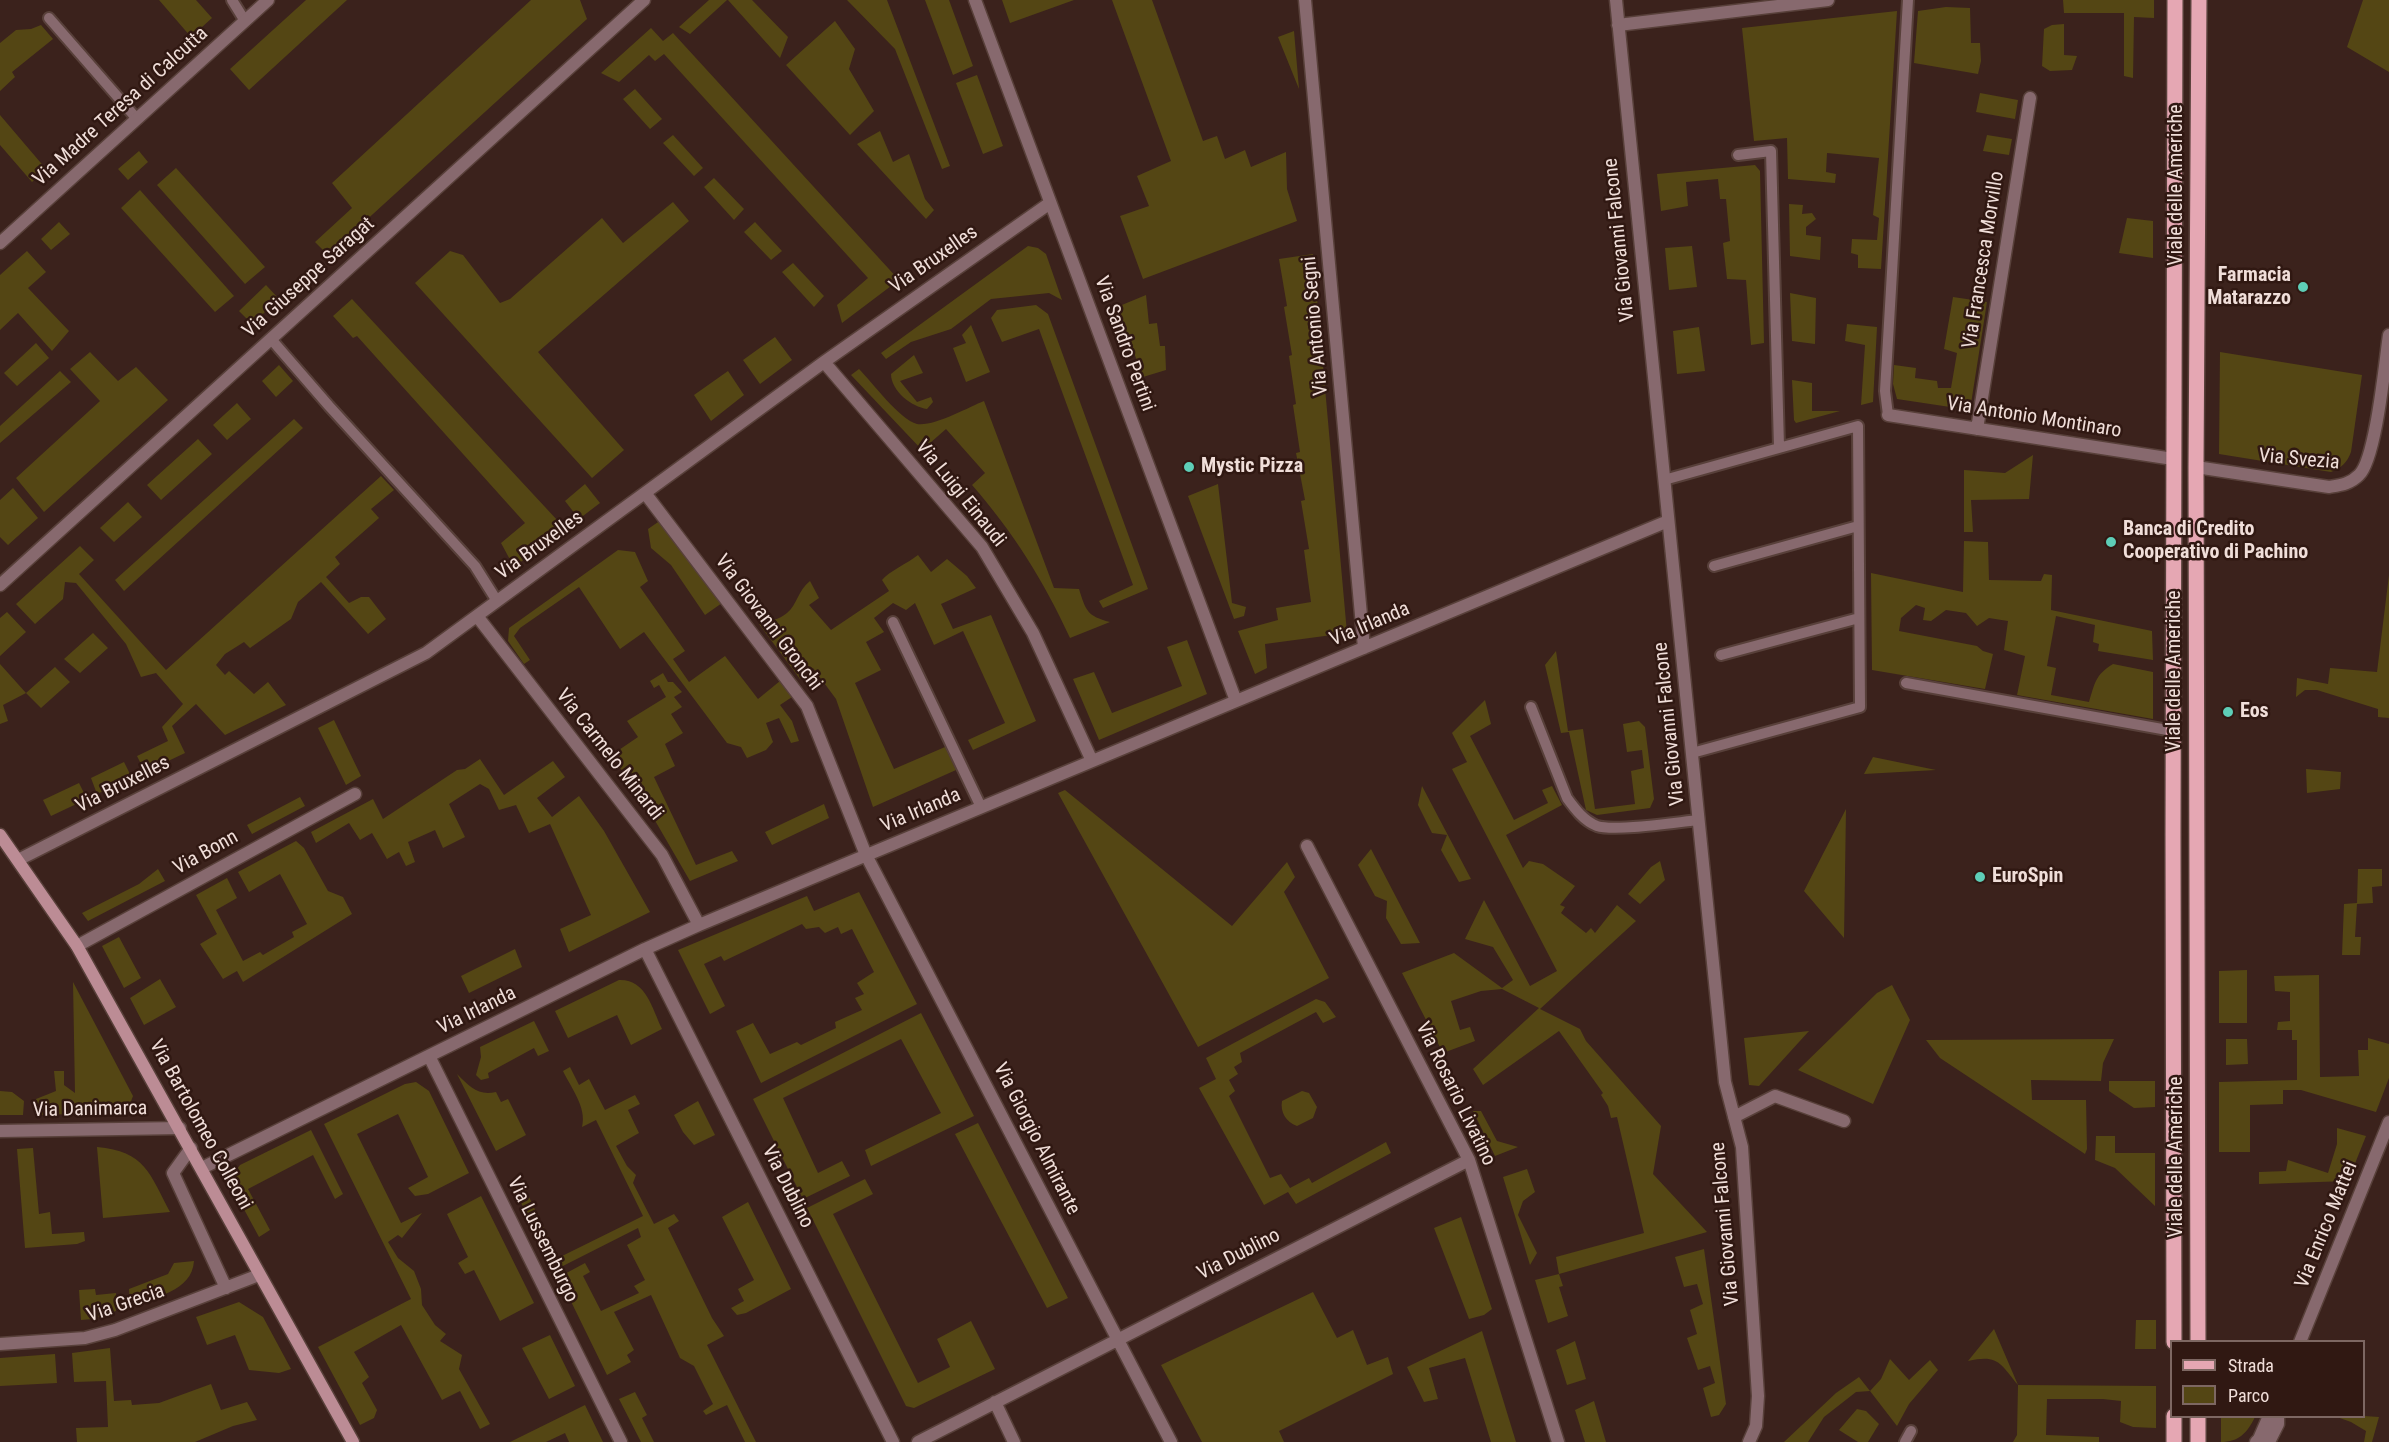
<!DOCTYPE html>
<style>
body{margin:0}
#map{position:relative;width:2389px;height:1442px;overflow:hidden;background:#3b221c;font-family:"Roboto Condensed",sans-serif}
canvas{display:block}
.legend{position:absolute;left:2170px;top:1340px;width:195px;height:78px;box-sizing:border-box;background:#301812;border:2px solid #7d6762;margin:0;padding:8px 10px;list-style:none;font-size:18px;color:#f0ded9}
.legend li{display:flex;align-items:center;gap:12px;height:30px}
.legend b{width:30px;border:2px solid #7d6762}
</style>
<div id="map">
<canvas width="2389" height="1442"></canvas>
<ul class="legend">
<li><b style="height:8px;background:#e5a7b3"></b>Strada</li>
<li><b style="height:16px;background:#544614"></b>Parco</li>
</ul>
</div>
<script>
const ctx = document.querySelector('canvas').getContext('2d');
ctx.lineJoin = 'round';
function paint(path, color) { ctx.fillStyle = color; ctx.fill(path, 'evenodd'); }
function strokePath(path, color, width, dash) { ctx.strokeStyle = color; ctx.lineWidth = width; ctx.lineCap = dash ? 'butt' : 'round'; ctx.setLineDash(dash || []); ctx.stroke(path); }
function drawText(font, color, halo, rows, align = 'center') {
  ctx.font = font + ' "Roboto Condensed",sans-serif'; ctx.lineWidth = 5; ctx.setLineDash([]); ctx.textBaseline = 'middle'; ctx.strokeStyle = halo; ctx.fillStyle = color; for (const [text, x, y, turn = 0] of rows) {
    ctx.save(); ctx.translate(x, y); ctx.rotate((+turn || 0) * Math.PI / 180); ctx.textAlign = isNaN(turn) ? turn : align; if (halo) ctx.strokeText(text, 0, 0); ctx.fillText(text, 0, 0); ctx.restore();
  }
}
paint(new Path2D(`
 M159,0h37l16,18 -21,19z
 M306,0h41l-98,90 -19,-21z
 M531,0h49l7,19 -259,236 -13,-13 37,-34 -20,-25z
 M709,0h18l-37,34 -11,-7z
 M728,0h24l36,37 -8,21z
 M847,0h40l63,166 -8,3 -47,-120z
 M925,0h24l24,66 -20,9z
 M1002,0h72l-64,23z
 M1112,0h40l51,141 14,-5 8,23 20,-9 6,17 35,-15 1,37 10,32 -154,58 -23,-63 29,-10 -12,-30 34,-15z
 M2063,0h91v18l-20,-1 -1,61 -9,-2v-63h-60z
 M2363,0h26v72l-42,-25z
 M1946,7l24,1 1,35h9l1,18 -3,13 -64,-11 4,-52z
 M1897,11l-16,258 -23,-1v-13l-7,-2 1,-14 25,1 2,-22 -6,-3 6,-57 -52,-5 -1,19 10,2 -1,9 -47,-4 -1,-41 -33,3 -12,-113z
 M835,21l20,28 -6,20 25,42 -24,24 -64,-70z
 M2064,24v31l13,1 -5,14 -22,1 -8,-5 2,-37 8,-4z
 M41,25l12,14 -41,33 3,5 -15,14v-48l16,-13 15,-1z
 M651,28l12,13 10,-8 226,247 -57,43 -5,-18 31,-27 -204,-224 -9,7 -6,-6 -30,27 -18,-9z
 M1294,31l5,58 -21,-52z
 M977,75l26,71 -20,8 -27,-71z
 M635,89l27,30 -12,10 -27,-30z
 M1980,93l38,7 -3,19 -39,-7z
 M0,115l46,54 -14,13 -32,-37z
 M880,131l13,31 16,-8 16,45 9,11 -8,9 -69,-75z
 M673,135l30,33 -9,8 -31,-33z
 M1987,135l25,4 -3,16 -26,-4z
 M139,151l9,11 -20,18 -10,-11z
 M1755,165l5,6 4,172 -13,2 -5,-65 -19,-1 -4,-36 7,-2 -4,-42h-6l-2,-20 -32,3 2,24 -27,5 -4,-37z
 M176,168l89,99 -20,17 -88,-99z
 M714,178l30,31 -10,11 -30,-33z
 M140,190l94,106 -19,16 -94,-104z
 M673,202l16,19 -151,131 86,98 -32,28 -177,-195 35,-32 13,4 37,48 10,-4 92,-81 21,25z
 M1789,204l14,1 -1,9 10,-1 4,6 -10,8v8l15,2 -1,23 -30,-4z
 M2127,218l26,3v37l-34,-5z
 M59,222l11,12 -19,16 -10,-11z
 M755,222l27,29 -11,9 -27,-28z
 M1028,246l10,2 8,6 16,46 -13,-7 -58,6 -40,30 -40,13 -25,17 -5,-6z
 M1692,246l5,41 -28,3 -4,-42z
 M27,251l19,21 -18,16 41,43 -17,20 -34,-38 -18,17v-55z
 M1313,254l34,379 -82,11 2,24 -12,6 -17,-43 40,-11 -2,-12 35,-6 -7,-52 5,-1 -8,-48 4,-1 -9,-47 4,-1 -7,-47 3,-1 -7,-48 3,-1 -8,-48 3,-1 -8,-47z
 M793,263l31,33 -10,11 -32,-35z
 M266,285l13,14 -27,25 -13,-13z
 M1790,293l26,5 -1,46 -23,-3z
 M1146,295l3,29 8,-1 3,23h5l1,24 -23,7 -26,-70z
 M1953,297l34,5 -17,108 -73,-11 -4,-15 1,-19 22,3 -1,10 22,3 1,7h13l6,-35 -13,-4z
 M352,299l206,222v13l-44,33 -13,-24 24,-20 -168,-187 -4,2 -20,-22z
 M1036,305l12,9 100,275 -45,19 -4,-7 34,-16 -94,-256 -37,13 -11,-24 6,-8z
 M1847,324l30,3 -4,75 -12,3 4,-60 -20,-4z
 M971,325l19,47 -24,10 -13,-34 13,-5 -4,-8z
 M1699,327l6,44 -28,3 -4,-43z
 M775,337l17,23 -32,24 -17,-24z
 M36,343l13,15 -32,28 -13,-13z
 M90,352l28,29 18,-14 32,33 -124,112 -28,-34 84,-77 -30,-32z
 M2220,352l142,23 -11,77c-4,11 -9,15 -20,20l-112,-18z
 M914,355l9,18 -23,8 17,21 14,-5 2,5 -6,7c-15,-2 -36,-18 -36,-35z
 M279,365l14,16 -17,16 -14,-16z
 M859,369c13,13 41,51 58,55 16,3 52,-17 67,-23l70,187 25,1c7,22 8,27 31,33l-40,16c-26,-57 -57,-106 -98,-153l13,-12 -39,-44 -24,21 -71,-75z
 M60,371l11,11 -71,61v-17z
 M728,371l16,24 -33,26 -17,-26z
 M1792,380l20,3v28h28l-44,12 -2,-3z
 M237,403l14,16 -24,21 -14,-15z
 M294,419l9,9 -179,163 -9,-11z
 M198,439l14,15 -51,46 -14,-15z
 M2033,455l-4,44 -58,1 2,32h-9v-62l41,3z
 M381,476l13,14 -23,19 8,9 -44,39 5,7 -14,13 23,26 12,-6h8l17,22 -18,15 -47,-52 -23,20 -7,17 -41,29 -6,-6 -19,12 -9,11 9,10 4,-4 25,23 14,-12 18,23 -61,30 -29,-31 -24,22 13,27 -40,19 -8,-16 31,-15 -6,-14 21,-23 -27,-31 -15,4 -15,-33 -50,-61 -11,-1 -2,17 -28,25 -19,-20 64,-58 14,14 -15,14 87,96z
 M585,484l15,19 -21,16 -14,-18z
 M1218,484l14,119 14,4 -2,9 -10,3 -46,-123z
 M13,488l25,30 -30,27 -8,-8v-37z
 M128,502l14,15 -28,25 -14,-14z
 M661,520l61,83 -17,12 -34,-50 -20,-17 -3,-19z
 M1964,541l24,1 1,38 52,1 3,-7 8,1 -1,35 101,21 1,29 -55,-9 1,-7 -6,-2 2,-17 -39,-9 -9,50 9,2 -5,27 38,7c6,-19 6,-27 24,-38l40,8v47l-136,-24 8,-39 -21,-6 4,-29 -19,-3 -12,8 -11,-13 -20,-3 -15,11 -8,-1 2,-12 -9,-3 -15,13 -2,13 78,15 6,5 10,3 -8,35 -113,-19 -1,-97 92,19z
 M618,550l17,2 13,29 -8,6 45,64 -12,8 16,23 36,-26 33,43 22,-18 12,16 -12,8 12,16 7,20 -8,2 -12,-25 -13,5 7,19 -7,8 -19,8 -6,-11 -14,-4 -83,-111 -24,17 -41,-62 -59,41 -6,8 16,24 -6,4 -16,-23 1,-13z
 M918,555l13,17 16,-13 20,17 9,12 -35,16 12,25 38,-14 45,106 -63,29 -5,-10 37,-17 -42,-92 -29,14 -19,-42 -9,7 -13,-7 -19,15 10,14 -18,10 15,28 -26,13 39,86 51,-22 11,23 -83,37 -37,-108 -23,-31 -13,11 -41,-55c10,-3 20,-4 28,-11 10,-8 11,-23 23,-32l9,17 -10,7 22,25 58,-39 -7,-11c6,-8 26,-17 36,-25z
 M2389,575v143l-11,-1v-8l-61,-19h-12l-9,7 1,-19 31,6 2,-16 47,4z
 M7,612l19,20 -26,24v-38z
 M93,633l15,15 -28,25 -16,-14z
 M1187,640l20,54 -108,46 -26,-61 21,-7 18,41 70,-27 -15,-39z
 M1556,651l12,80 15,-2 12,80 40,-5 -4,-33 13,-3 -2,-18 -15,2 -4,-28 16,-3 6,6 9,72 -4,9 -53,7 -11,-5 -17,-78 -8,1 -16,-68z
 M0,664l26,29 29,-26 15,15 -29,26 -15,-15 -23,12 5,16 -8,3z
 M663,673l5,9h5l9,10 -8,5 8,10 -11,7 12,19 -18,11 10,22 -21,11 42,88 36,-14 6,10 -48,20 -55,-95 -25,-30 28,-19 -11,-16 39,-24 -7,-12 -5,3 -4,-7z
 M1485,700l6,24 -21,12 44,84 34,-17 -6,-13 10,-4 10,19 -56,30 17,33 6,-7 14,3 32,22 -15,19 5,2 -4,6 25,20 5,-5 4,5 22,-28 19,16 -96,88 40,20 6,12 75,85 -8,48 54,58 -148,42 4,12 -4,1 9,29 -20,7 -13,-43 24,-6 -3,-17 88,-24 -27,-116 -6,1 -3,-12 -7,-11 2,-2 -44,-62 -76,54 -10,-16 66,-61 -37,-19 -21,2 -30,10 9,29 10,-3 5,14 -32,12 -41,-80 52,-20 48,35 11,-8 -20,-33 -28,-8 19,-39 46,86 27,-15 -105,-202 15,-7 -15,-29z
 M334,720l27,56 -15,9 -28,-57z
 M1873,757l63,13 -72,4z
 M480,759l24,36 49,-34 12,16 -28,21 15,19 27,-21 25,35 46,81 -81,40 -9,-23 31,-14 -41,-91 -21,9 -13,-28 -17,5 -10,-21 -9,-5 -31,20 16,33 -22,11 -8,-18 -27,12 7,20 -9,4 -7,-14 -12,7 -15,-26 -12,7 -11,-17 -33,20 -5,-11 62,-33 10,20 74,-49 8,-1z
 M124,762l8,16 -35,16 -6,-16z
 M2306,769l35,3 -1,17 -33,4z
 M79,783l8,16 -36,17 -8,-16z
 M1422,786l49,93 -12,3 -18,-32 6,-15 -15,-2 -14,-28z
 M1065,790l167,136 55,-64 8,15 -11,15 45,86 -131,69 -140,-254z
 M300,797l5,9 -53,28 -5,-9z
 M824,804l5,14 -57,27 -7,-13z
 M1846,809l-2,129 -40,-47z
 M296,841l8,7 24,43 15,6 9,17 -109,68 -6,-11 -14,8 -23,-35 17,-10 -21,-39 31,-17 10,20 -21,12 27,51 17,-9 3,3 31,-18 -2,-5 15,-8 -27,-50 -31,18 -11,-20z
 M1371,849l49,94 -19,1 -15,-26 1,-17 -12,-5 -17,-31z
 M1660,861l5,19 -25,24 -12,-10 23,-27z
 M158,869l7,12 -77,40 -6,-8 57,-29z
 M2358,869h24v17l-10,1 1,16 -16,1 -2,33h6l-1,18h-18l2,-51 13,-1z
 M859,892l58,112 -156,79 -25,-52 17,-8 17,31 27,-12 4,3 35,-17 -1,-6 27,-12 -7,-12 9,-4 -7,-11 17,-11 -22,-43 -11,5 -3,-7 -13,6 -6,-6 -13,2 -4,-5 -78,37 -3,-5 -17,8 21,42 -15,8 -32,-64 129,-54 7,15z
 M119,937l22,41 -17,10 -22,-42z
 M515,949l7,18 -53,26 -8,-17z
 M2247,970v53h-28v-52z
 M2319,975l1,102 39,-1 -1,-26h10v-12l21,6v34l-13,34 -75,-22h-18v14l-33,1v47h-31v-70l78,-2v-40h-5v-10h-15l1,-8 12,-1v-29l-15,-1 -1,-15z
 M160,979l16,28 -32,18 -14,-27z
 M619,980c27,-1 33,28 43,49l-31,16 -14,-30 -49,23 -13,-27z
 M73,982l60,114 -3,8 -17,9 -77,2v-16l20,-8 -2,-20h10v14l11,8z
 M1892,985l18,35 -37,84 -75,-34 79,-77z
 M1316,999l9,3 11,15 -13,6 -7,-11 -76,41 2,9 -8,5 4,7 -9,6 6,11 -6,5 41,82 11,-4 9,14 19,-10 3,5 74,-41 5,11 -95,51 -8,-12 -24,13 -65,-117 17,-9 -10,-21z
 M921,1013l53,103 -103,50 -6,-16 76,-37 -40,-74 -118,59 35,75 24,-12 8,15 -47,23 -50,-100z
 M534,1021l15,30 -11,5 -4,-8 -46,25 1,5 -8,2 -5,-5 5,-18 -1,-10z
 M1809,1031l-50,55 -10,-1 -5,-47z
 M2114,1039l-11,24 -2,18 -70,-1 1,20h54l1,49 -2,5 -145,-96 -14,-18z
 M2226,1039h21l1,25 -22,1z
 M570,1067l9,18 10,-6 16,31 30,-15 5,9 -12,6 11,23 -23,13 11,20 9,9 -3,8 21,41 20,-10 5,7 -11,7 44,90 12,18 -17,9 49,97h-11l-18,-37 -21,10 -3,-4 10,-7 -19,-38 -14,-8 -29,-63 -37,17 20,38 -7,5 4,7 -24,13 -48,-98 26,-14 5,9 -7,4 18,35 38,-18 -5,-7 11,-6 -18,-35 14,-8 -3,-9 -83,42 -44,-87 9,-5 38,80 85,-42 -47,-96 -14,7c5,-20 -11,-39 -19,-56z
 M457,1074c13,13 21,22 39,18l5,10 7,-3 18,36 -30,16z
 M2109,1081h46v26l-21,1 -25,-17z
 M416,1082l13,9 40,82 -41,21 -13,2 -7,-8 20,-11 -30,-63 -41,20 44,89 21,-10 -20,25 -4,-3 -10,7 10,16 16,13 7,18 1,16 13,20 11,9 -6,7 22,14 -3,14 31,55 -10,5 -20,-38 -18,9 -41,-75 -47,27 15,25 -7,6 15,27 -3,8 -14,7 -42,-78 93,-48 -87,-175 81,-40z
 M0,1091l12,1 12,9 -1,14h-23z
 M1302,1091l7,2 8,14 -4,11 -16,8c-11,-4 -17,-14 -15,-25z
 M698,1101l17,34 -21,10 -11,-13 -9,-17z
 M1473,1111h8l16,30 21,6 -23,9z
 M978,1123l90,175 -21,10 -92,-174z
 M2337,1128l29,8 -18,45 -89,3v-12l27,-1 2,-11 40,13 9,-29z
 M311,1130l32,64 -8,5 -22,-44 -65,34 22,41 -11,7 -26,-48 -2,-12 9,-12z
 M2096,1136h19v17h40v53l-40,-38 -20,-8z
 M97,1147c48,4 53,27 73,65l-67,6z
 M33,1148l6,66 11,-2 2,22 32,-2 1,9 -8,3 -52,4 -8,-99z
 M1527,1169l8,23 -12,9 -5,14 19,38 -7,12 -27,-88z
 M865,1179l8,15 -40,20 85,169 32,-16 -13,-28 34,-18 24,48 -81,39 -8,-2 -99,-198z
 M481,1196l53,107 -34,18 -26,-51 -9,4 -7,-11 10,-6 -21,-43z
 M748,1202l43,87 -45,24 -9,2 -6,-7 13,-7 -6,-12 16,-9 -32,-63z
 M1461,1217l31,92 -8,6 -15,4 -35,-91z
 M1704,1249l22,155 -7,11 -8,2 -8,-29 12,-5 -5,-17 -12,4 -11,-32 10,-4 -7,-24 13,-6 -6,-20 -13,3 -9,-30z
 M194,1261c-2,31 -40,36 -64,45l-1,-17 39,-15 6,-11z
 M95,1289l1,6 20,-2v18l-23,8 -12,1 -2,-30z
 M1313,1292l24,46 16,-8 14,35 21,-8 5,17 -114,57 5,11h-82l-41,-77z
 M239,1302l24,15 28,52 -12,4 -30,-3 -14,-35 -28,10 -11,-28z
 M2136,1320h20v29h-21z
 M1994,1329l24,56 138,1v42l-23,-1 -13,-5 1,-21 -18,-2h-56l-1,36 53,2v5h-86l4,-7 1,-50c-18,-22 -20,-31 -50,-24z
 M1482,1331l34,111h-25l-26,-84 -36,10 9,31 -14,3 -17,-35z
 M550,1335l25,51 -26,13 -27,-51z
 M1575,1341l11,38 -19,6 -11,-35z
 M110,1348l4,53 17,-1 1,5 27,-2 52,-19 10,26 26,-8 10,18 -24,6 -38,16h-118l-1,-14 32,-1 -2,-46 -32,1 -2,-29z
 M55,1354l2,29 -57,3v-28z
 M1890,1359l19,21 21,-20 8,10 -29,34 -12,22 -27,-35 -14,1 -32,25 -16,25h-24l52,-49 23,-16 11,14 11,-12z
 M635,1392l12,23 -5,3 12,24h-13l-22,-43z
 M1594,1401l12,41h-21l-10,-32z
 M585,1405l18,37h-34l-4,-9 -19,9h-36z
 M1857,1409l9,2 13,13 -11,18h-10l-19,-12z
 M2364,1416l15,1 -7,25h-8l2,-11 -15,-9 -14,-5z
 M2221,1417v-1l34,1c-8,16 -16,25 -34,25z`), '#544614');
const lane = new Path2D(`
 M232,0l13,21
 M49,18l88,101
 M1738,155l33,-4 8,296
 M271,339l58,67 146,160 22,35
 M1888,415l-3,-24 23,-391
 M1664,480l194,-54 2,281 -168,46
 M1714,566l144,-40
 M893,622l88,185
 M1721,655l138,-37
 M1906,683l267,48
 M1531,707l36,91c8,11 17,23 30,28 18,6 81,-4 102,-6
 M1905,1442l6,-11`);
const street = new Path2D(`
 M975,0l261,701
 M1305,0l59,648
 M1616,0l109,1082 17,65 16,249 -2,30 -7,16
 M1618,25l210,-25
 M0,243l268,-243
 M824,362l158,185 51,86 59,128
 M1888,415l285,44
 M1977,429l53,-331
 M2196,467l133,20c12,-2 21,-3 30,-12 17,-16 26,-113 30,-140
 M645,493l162,213 59,149 305,587
 M0,585l644,-585
 M477,616l185,239 37,70
 M1307,846l162,314 89,282
 M18,860l408,-207 398,-291 226,-159
 M77,946l278,-152
 M645,949l248,493
 M429,1056l192,386
 M1734,1117l41,-21 69,25
 M0,1131l180,-3
 M191,1148l-18,25 53,115
 M202,1168l443,-219 54,-24 969,-404
 M2300,1342l89,-220
 M0,1344l85,-6 30,-8 144,-55
 M995,1402l19,40
 M918,1442l551,-282
 M2256,1442l3,-3 10,-23
 M2269,1442l9,-18v-8`);
const secondary = new Path2D(`
 M0,835l77,111 276,496`);
const primary = new Path2D(`
 M2174,1342l-1,-508 2,-834
 M2198,1342l-2,-875 3,-467
 M2174,1416v26
 M2198,1416v26`);
strokePath(lane, '#58403a', 14);
strokePath(street, '#58403a', 15);
strokePath(secondary, '#58403a', 15);
strokePath(primary, '#58403a', 18);
strokePath(lane, '#87696e', 10);
strokePath(street, '#87696e', 12);
strokePath(secondary, '#bc8c95', 12);
strokePath(primary, '#e5a7b3', 15);
for (const [x, y, r, color] of [
 [2303,287,6,"#5eceb7"],
 [1189,467,6,"#5eceb7"],
 [2111,542,6,"#5eceb7"],
 [2228,712,6,"#5eceb7"],
 [1980,877,6,"#5eceb7"]
]) { const dot = new Path2D(); dot.arc(x, y, r, 0, 2 * Math.PI); ctx.fillStyle = color; ctx.fill(dot); strokePath(dot, '#301812', 2); }
drawText('20px', '#f0ded9', '#301812', [
 ["Via Madre Teresa di Calcutta",121,107,-42],
 ["Viale delle Americhe",2177,185,-90],
 ["Via Giovanni Falcone",1620,240,-96],
 ["Via Bruxelles",934,260,-35],
 ["Via Francesca Morvillo",1984,260,-81],
 ["Via Giuseppe Saragat",309,278,-42],
 ["Via Antonio Segni",1316,326,-95],
 ["Via Sandro Pertini",1124,344,70],
 ["Via Antonio Montinaro",2034,418,9],
 ["Via Svezia",2299,460,5],
 ["Via Luigi Einaudi",960,494,51],
 ["Via Bruxelles",540,546,-36],
 ["Via Giovanni Gronchi",768,623,53],
 ["Via Irlanda",1370,625,-23],
 ["Viale delle Americhe",2175,671,-90],
 ["Via Giovanni Falcone",1670,724,-96],
 ["Via Carmelo Minardi",609,755,52],
 ["Via Bruxelles",123,785,-27],
 ["Via Irlanda",921,811,-23],
 ["Via Bonn",206,853,-29],
 ["Via Irlanda",477,1011,-26],
 ["Via Rosario Livatino",1455,1094,64],
 ["Via Danimarca",90,1110,-1],
 ["Via Bartolomeo Colleoni",200,1125,61],
 ["Via Giorgio Almirante",1036,1139,63],
 ["Viale delle Americhe",2177,1157,-90],
 ["Via Dublino",787,1187,63],
 ["Via Giovanni Falcone",1726,1224,-95],
 ["Via Enrico Mattei",2327,1225,-68],
 ["Via Lussemburgo",542,1240,64],
 ["Via Dublino",1239,1255,-27],
 ["Via Grecia",126,1304,-19]
]);
drawText('bold 20px', '#f0ded9', '#301812', [
 ["Farmacia",2291,276,"right"],
 ["Matarazzo",2291,299,"right"],
 ["Mystic Pizza",1201,467],
 ["Banca di Credito",2123,530],
 ["Cooperativo di Pachino",2123,553],
 ["Eos",2240,712],
 ["EuroSpin",1992,877]
], 'left');
</script>
